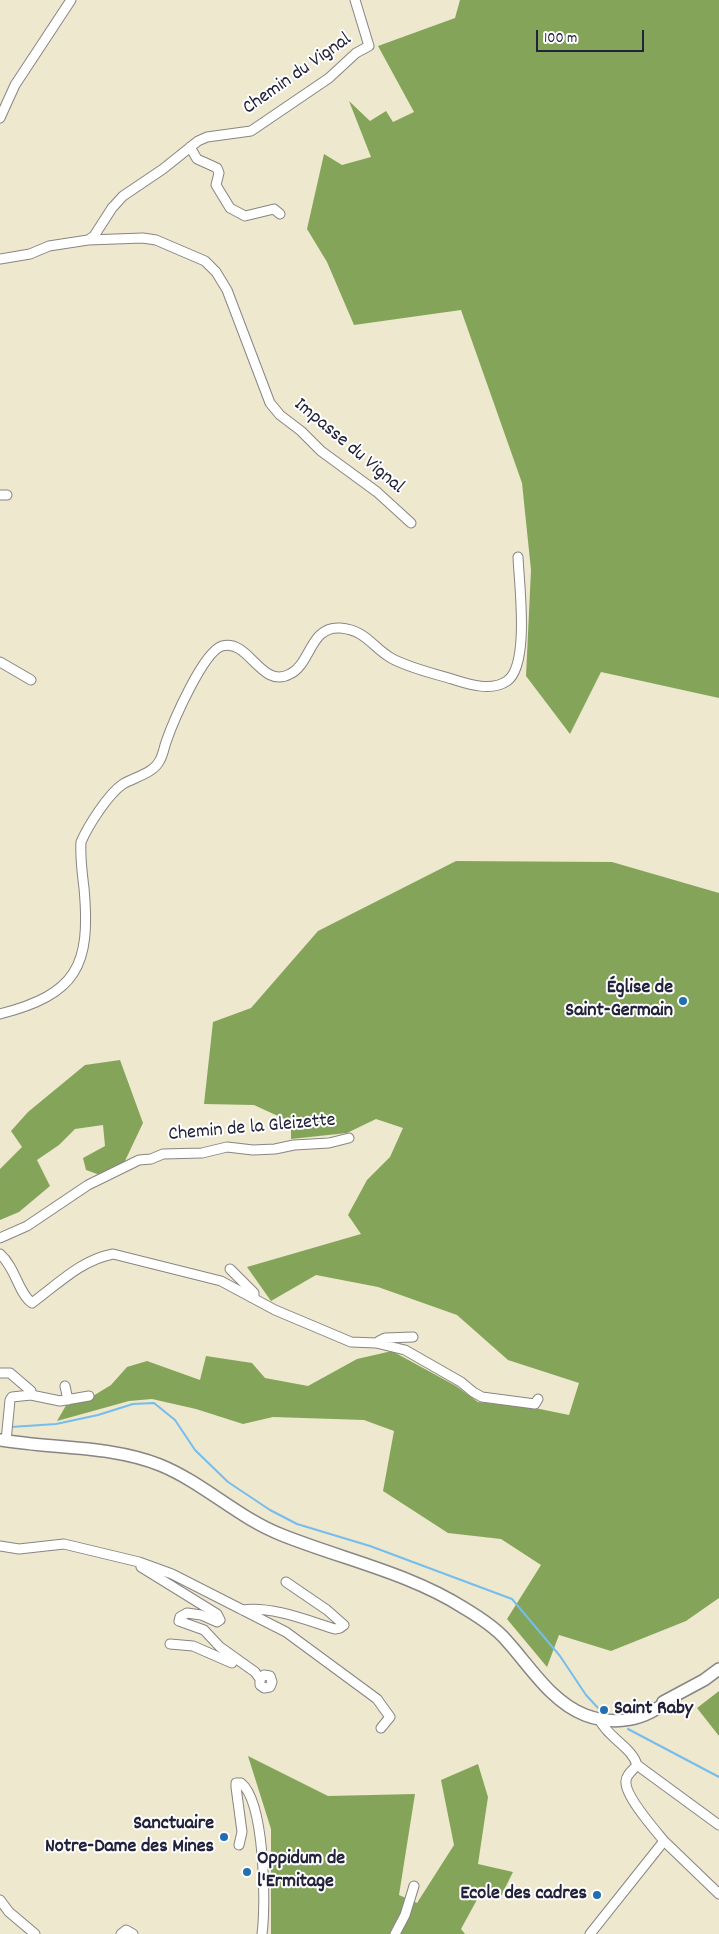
<!DOCTYPE html>
<meta charset="utf-8">
<style>
body{margin:0}
#map{position:relative;width:719px;height:1934px;overflow:hidden;background:#eee8ce;font-family:Dekko,sans-serif}
canvas{display:block}
.scale{position:absolute;left:536px;top:30px;width:108px;height:22px;box-sizing:border-box;border:2px solid #22223b;border-top:0;padding-left:6px;font-size:15px;line-height:18px;white-space:nowrap;color:#22223b;-webkit-text-stroke:4px #fff;paint-order:stroke}
</style>
<div id="map">
<canvas width="719" height="1934"></canvas>
<div class="scale">100 m</div>
</div>
<script>
const ctx = document.querySelector('canvas').getContext('2d');
ctx.lineJoin = 'round';
function paint(path, color) { ctx.fillStyle = color; ctx.fill(path, 'evenodd'); }
function strokePath(path, color, width, dash) { ctx.strokeStyle = color; ctx.lineWidth = width; ctx.lineCap = dash ? 'butt' : 'round'; ctx.setLineDash(dash || []); ctx.stroke(path); }
function drawText(font, color, halo, rows, align = 'center') {
  ctx.font = font + ' Dekko,sans-serif'; ctx.lineWidth = 4; ctx.setLineDash([]); ctx.textBaseline = 'middle'; ctx.strokeStyle = halo; ctx.fillStyle = color; for (const [text, x, y, turn = 0] of rows) {
    ctx.save(); ctx.translate(x, y); ctx.rotate((+turn || 0) * Math.PI / 180); ctx.textAlign = isNaN(turn) ? turn : align; if (halo) ctx.strokeText(text, 0, 0); ctx.fillText(text, 0, 0); ctx.restore();
  }
}
paint(new Path2D(`
 M460,0h259v698l-118,-26 -31,62 -44,-58 5,-106 -9,-87 -61,-173 -107,15 -27,-63 -20,-33 17,-75 18,11 29,-8 -22,-56 21,20 16,-10 7,11 21,-10 -36,-66 77,-28z
 M456,861l156,1 107,31v705l-33,23 -75,30 -52,-16 -12,32 -40,-48 34,-54 -40,-26 -53,-6 -65,-42 11,-60 -30,-11 -91,-3 -30,7 -47,-15 -44,-10 -23,2 -72,20 11,-19 20,-3 23,-14 16,-18 20,-6 53,19 6,-24 46,7 13,15 43,8 49,-27 35,-8 64,35 22,16 57,6 34,7 10,-32 -71,-23 -51,-45 -79,-28 -62,-12 -45,26 -24,-34 114,-33 -13,-19 19,-35 23,-23 13,-29 -27,-9 -29,14 -56,6v-17l-37,-17 -50,-1 9,-82 38,-14 67,-77z
 M120,1060l23,63 -19,40 -24,12 -14,-5 -3,-12 22,-12 -2,-21 -28,4 -16,16 -22,15 13,26 -31,26 -19,8v-51l22,-22 -11,-16 17,-19 57,-47z
 M719,1691v45l-22,-28z
 M248,1756l80,40 87,-2 -16,101 18,8 37,-58 -13,-65 37,-16 10,33 -10,67 35,8 -13,26 -21,-2 -18,33 4,5h-194v-105z`), '#84a559');
strokePath(new Path2D(`
 M11,1427l45,-3 42,-9 35,-11 21,-1 21,17 20,30 33,32 42,28 27,14 73,22 142,53 48,57 26,39 13,14
 M628,1729l91,48`), '#74bdec', 2);
const minor = new Path2D(`
 M0,118l15,-33 56,-85
 M190,147l7,12 20,9 2,5 -3,12 14,23 15,8 29,-7 6,5
 M88,240l55,-2 13,2 49,21 11,11 11,18 43,113 10,12 21,16 20,20 56,41 34,31
 M0,259l30,-5 19,-8 39,-6 6,-4 18,-28 11,-12 40,-27 35,-28 9,-4 44,-6 78,-53 27,-25 13,-7 -14,-46
 M0,495h7
 M0,662l31,18
 M0,1014c77,-20 91,-48 84,-126 -2,-16 -4,-30 -3,-46 7,-16 27,-48 42,-58 12,-7 31,-11 37,-24 3,-5 4,-12 6,-18 7,-20 37,-90 56,-96 27,-8 39,44 68,28 21,-10 20,-48 50,-46 26,2 32,19 51,30 18,10 41,15 61,21 16,5 39,13 55,2 23,-16 12,-98 11,-124
 M0,1238l27,-12 61,-41 51,-25 12,-1 12,-5 39,-1 25,-6 26,3 22,-1 19,-4 35,-2 20,-5
 M0,1254c16,14 18,39 32,49 26,-19 49,-43 81,-49l108,27 54,29 76,32 25,1 29,7 56,32 12,10 9,5 53,7 3,-5
 M230,1269l24,24v4
 M379,1341l6,-3 28,-1
 M0,1373h10l21,18v4l-19,2 -2,3 -4,41
 M65,1386l3,14
 M31,1395l29,6 29,-5
 M0,1546l19,3 45,-5 75,18 33,12 114,58 91,67 13,18 -9,11
 M141,1567l76,47 3,6 -3,2 -16,-7 -14,-2 -7,4 -1,4 25,9 16,17 35,25 5,7v6l4,3 6,-1 2,-5 -2,-6 -6,-1 -4,4
 M242,1610c30,-4 64,10 93,19l5,-1 4,-3 -17,-15 -41,-28
 M170,1644l23,2 39,17
 M637,1765l82,60
 M664,1841l55,53
 M239,1845l3,-13 -6,-45v-4h5c24,19 25,121 21,151
 M0,1900l9,12 26,22
 M121,1934l5,-4 7,4
 M395,1934l10,-19 9,-29
 M590,1934l74,-93c-9,-11 -40,-46 -38,-60 0,-6 7,-11 11,-16 -5,-18 -29,-27 -38,-46`);
const major = new Path2D(`
 M0,1440c53,9 110,5 160,25 44,18 78,53 122,70 60,24 127,38 182,73 15,9 31,19 42,32 23,25 45,62 79,75 29,11 61,6 84,-16
 M663,1702l41,-22 15,-11`);
strokePath(minor, '#888584', 11);
strokePath(major, '#888584', 14);
strokePath(minor, '#fff', 9);
strokePath(major, '#fff', 11);
for (const [x, y, r, color] of [
 [683,1001,5,"#1f6fb2"],
 [604,1710,5,"#1f6fb2"],
 [224,1837,5,"#1f6fb2"],
 [247,1872,5,"#1f6fb2"],
 [597,1895,5,"#1f6fb2"]
]) { const dot = new Path2D(); dot.arc(x, y, r, 0, 2 * Math.PI); ctx.fillStyle = color; ctx.fill(dot); strokePath(dot, '#fff', 2); }
drawText('20px', '#22223b', '#fff', [
 ["Chemin du Vignal",298,75,-35],
 ["Impasse du Vignal",348,447,40],
 ["Chemin de la Gleizette",252,1129,-5]
]);
drawText('bold 20px', '#22223b', '#fff', [
 ["Église de",673,989],
 ["Saint-Germain",673,1012],
 ["Saint Raby",614,1710,"left"],
 ["Sanctuaire",214,1825],
 ["Notre-Dame des Mines",214,1848],
 ["Oppidum de",257,1860,"left"],
 ["l'Ermitage",257,1883,"left"],
 ["Ecole des cadres",587,1895]
], 'right');
</script>
